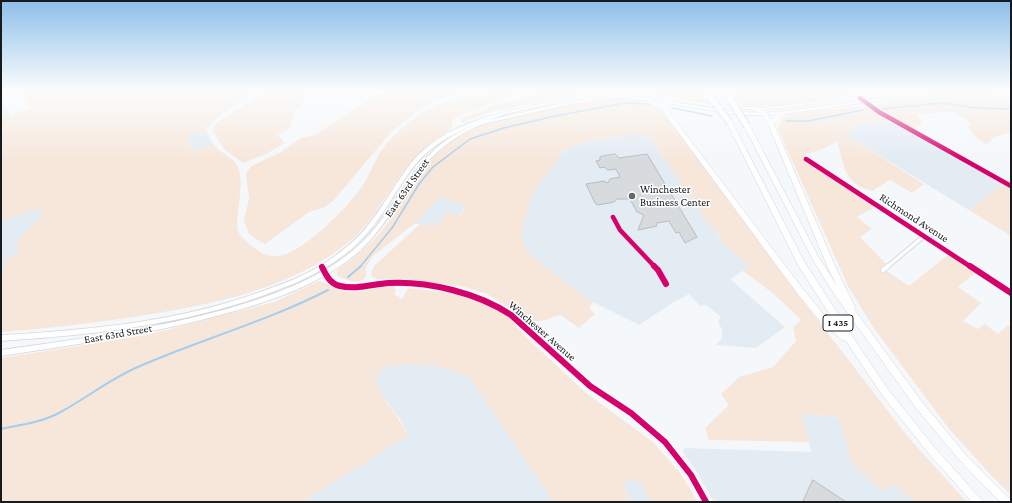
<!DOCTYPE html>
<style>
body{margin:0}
#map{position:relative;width:1012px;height:503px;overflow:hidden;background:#f5f8fb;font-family:"Crimson Pro",serif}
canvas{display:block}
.frame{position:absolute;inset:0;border:2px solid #171b1e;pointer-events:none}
</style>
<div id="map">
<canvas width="1012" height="503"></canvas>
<div class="frame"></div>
</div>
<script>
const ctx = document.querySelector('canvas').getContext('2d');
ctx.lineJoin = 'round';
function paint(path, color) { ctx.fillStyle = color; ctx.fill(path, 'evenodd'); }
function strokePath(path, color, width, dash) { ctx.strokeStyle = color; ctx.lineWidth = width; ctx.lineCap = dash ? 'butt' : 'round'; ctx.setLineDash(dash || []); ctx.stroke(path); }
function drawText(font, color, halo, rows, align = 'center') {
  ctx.font = font + ' "Crimson Pro",serif'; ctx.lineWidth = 3; ctx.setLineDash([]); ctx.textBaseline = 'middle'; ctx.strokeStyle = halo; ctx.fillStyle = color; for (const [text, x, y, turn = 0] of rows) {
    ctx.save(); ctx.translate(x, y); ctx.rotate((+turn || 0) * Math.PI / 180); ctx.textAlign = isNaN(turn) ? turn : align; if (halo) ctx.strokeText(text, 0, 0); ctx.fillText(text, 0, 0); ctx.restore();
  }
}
paint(new Path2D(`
 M888,121l115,63 -34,26 -123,-75 15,-13z
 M206,130l8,15 -23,7 -3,-17z
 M637,133l14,5 57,86 13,13 -3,1 31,29 -19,12 55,48 -29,21 -40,-3 6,-7v-8l-4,-9 3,-4 -15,-12 -6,1 -11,-12 -15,8 -35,23 -46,-23 -20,-13 -42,-34 -7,-10 -3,-8 8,-34 6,-13 28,-39 22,-9z
 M439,197l27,8 -7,11 -22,10 -23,-2z
 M41,207l1,10 -25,24 1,14 -11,4 -6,22v-61z
 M405,364l27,1 37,12 85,125h-252l107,-67 -8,-14 -23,-32 -3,-10 5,-8 7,-5z
 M802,414l37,3 13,47 44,21 19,17h-201l-19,-33 -12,-17 1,-4 127,4z
 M631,478l12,6 7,18h-20l-7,-19z`), '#e3ebf3');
paint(new Path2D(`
 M22,90h235l-40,28 -11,12 -18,5 3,16 23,-6c7,9 20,12 24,22 8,19 -5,53 1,66 3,5 12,13 17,16 6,5 15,8 23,7 24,-3 71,-51 84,-71 9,-15 15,-34 28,-46 29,-29 47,-37 87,-45 11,-2 28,-8 38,-2l1,2 -61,23 -4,4v7c-14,10 -30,20 -41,34 -22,25 -35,58 -61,79 -61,51 -146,65 -223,77 -42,6 -84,11 -126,14v-51l6,-23 11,-3 -1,-14 24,-24 -1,-9 -39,12v-113l4,-1 6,10 19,-7z
 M267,90h33l7,3 -5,12 -7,4 -5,19 -12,7 7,8 -19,11 -23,9 -19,-14 -12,-19 3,-6z
 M391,90h90l-36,8 -12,4 -16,9 -26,21 -57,68 -9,7 -16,5 -44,32 -9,-5 -7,-5 -3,-7 -2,-7 5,-21 -3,-25 5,-8 30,-14 20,-14 14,-3 63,-41h5z
 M540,90h72l-24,2 -97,20 -29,11 -2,-2 2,-3 33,-13 29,-7z
 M614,90h85l12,14 -58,-11z
 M730,90h119v5l-2,1 -72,10 -33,1z
 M938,90h50l23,11v32c-6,1 -13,2 -18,5 -3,3 -3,5 -8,6l-7,-5 -10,-12 3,-4 -17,-11 -37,2 5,9 -8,6 -39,-23 3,-2 43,-8z
 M607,98l35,2 16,7 21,26 117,159 112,145 59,65h-52l-19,-17 -14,6 -30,-27 -13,-47 -37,-3 7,28 -100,-2 -4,-12 24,-23 -8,-11 18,-17 34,-10 23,-26 -3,-14 8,-7 -26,-25 -32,-24 6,-4 -31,-29 3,-2 -13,-12 -57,-86 -14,-5 -52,9 -22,9 -28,39 -6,13 -8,34 3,8 7,10 42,34 20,13 -4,6 6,6 -16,14 -19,-13 -18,6h-16l-21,-16 -18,-11 -22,-7 -59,-8h-29l-5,-2 -1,-4 3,-7 46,-42 17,2 11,-14 12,4 6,-11 -27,-8 -25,27 -41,32 -7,11v9l-3,4 -5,2 -7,-1 -9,-3 -5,-3v-5c16,-12 33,-24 46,-41 7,-8 12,-19 18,-28 25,-40 42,-61 87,-78l86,-20z
 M859,106l10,2 19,13 -27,1 -15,13 78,49 -12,9 -22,-13 -18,11c-29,-8 -27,-24 -35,-50l-16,9 -15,4 -4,4 73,49 -18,10 15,12 -12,8 28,29 -4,3 25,17 40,-32 26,19 -17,14 23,16 -18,18 15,8 7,-5 13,10 10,-9 3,2v168l-21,-21 -40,-44 -77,-103 -25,-41 -70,-157c1,-10 7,-12 15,-15z
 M1003,184l8,5v47l-42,-26z
 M319,281c9,2 16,9 26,10 17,2 33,-4 49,-5l2,4 -2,4 8,5 6,-11 43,5 22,6 19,8 17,11 18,20 58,54 68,50 27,31 18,29h-48l-7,-18 -12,-6 -8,6 7,18h-76l-85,-125 -37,-12 -27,-1 -18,2 -7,5 -5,8 3,10 31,46 -107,67h-301v-144l146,-23 127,-33z`), '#f7e7db');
strokePath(new Path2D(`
 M673,108l39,8
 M882,109l60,-6 35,5 34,1
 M786,121h23l54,-11
 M360,267l32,-39 27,-44 14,-17 37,-28 34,-11 51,-12 70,-13 25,1`), '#a4ceed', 1.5);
strokePath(new Path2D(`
 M348,277l13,-11
 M1,429c19,-4 41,-7 58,-16 28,-15 52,-35 81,-47 62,-27 128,-45 188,-76`), '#a4ceed', 2);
const building = new Path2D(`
 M615,154l4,4 28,-4 50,83 -12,6 -6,-11 -3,1 -7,-12 -13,2 1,3 -19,4 6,-15 -7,-3 -7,-13h-13l-3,3 -16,3 -3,-2 -9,-19 18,-3 4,2 2,-4 10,-2 -4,-8 -8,1 -4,-3 -4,1 -4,-7 4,-1v-3z
 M813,480l33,22h-43z`);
paint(building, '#d7dbde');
strokePath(building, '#babdc0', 1);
const streetFar1 = new Path2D(`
 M860,98l19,14 132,74
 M806,159l165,108
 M613,217l7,13 35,37
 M887,267l37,-31`);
const street = new Path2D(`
 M654,266l4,4 8,14
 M970,266l41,27
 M322,267c4,8 8,17 18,19 16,4 33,-2 49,-3 39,-2 89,10 122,32l79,71 41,27 34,29 26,33 15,27
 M883,270l5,-4`);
const secondary = new Path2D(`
 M902,90h7l-22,6 -125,14 -46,-3 -81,-13 -33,1 -2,-1 2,-1 33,-1 81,13 46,3 125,-14z
 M920,90h7l-23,7 -111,16 -25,2h-22l-15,-1 -76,-13 -30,-3h-13l-40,6 -85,19c-25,8 -47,24 -64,44 -23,29 -39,64 -68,88 -34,28 -78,44 -120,56 -76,22 -155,33 -234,45v-6c77,-11 154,-21 229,-42 43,-13 86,-28 121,-56 35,-27 51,-72 84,-103 11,-10 24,-17 38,-24 -22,10 -42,21 -57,39 -7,8 -13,18 -19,27 -12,19 -24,38 -40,53 -28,26 -59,39 -95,52 -84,30 -172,39 -261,45v-6c88,-5 176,-13 259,-43 26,-9 52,-19 75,-36 12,-9 24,-19 34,-32 15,-19 27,-42 42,-61 32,-39 86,-50 133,-60l2,1v1l-37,8 -20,7 83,-19 40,-5 27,1 92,14 31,2 24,-2 106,-14 12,-2z`);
const highway = new Path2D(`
 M701,90h6l6,7 -3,2 -2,-1z
 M721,90h6l6,9 -1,1h-4z
 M672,96l3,2 -1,1 -8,6 6,11 131,173 23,28 11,9 -39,-61 -71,-142 1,-1h4l72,139 56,87 28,41 47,59 46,51 2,3h-11l-43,-48 -47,-59 -36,-54 -4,-1 -22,-19 -23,-28 -130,-176 -7,-12 3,-4z
 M756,107l10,6 5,7c4,-4 9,-8 14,-10l3,2 -10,7 -4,5 62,144 19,39 -1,2 68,93 45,54 43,43 1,3h-11l-39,-40 -45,-54 -82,-114 -21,-34 -69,-134 3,-2 3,2 68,130 19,30 -9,-18 -60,-144 -6,-9 -8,-5v-2z`);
strokePath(streetFar1, '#d2d5d9', 5);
strokePath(street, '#d2d5d9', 6);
strokePath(secondary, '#d2d5d9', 1.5);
strokePath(highway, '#d2d5d9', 1);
strokePath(streetFar1, '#fefefe', 3.5);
strokePath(street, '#fefefe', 4.5);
paint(secondary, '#fefefe');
paint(highway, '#fefefe');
const highwayBridge = new Path2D(`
 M710,97l20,26
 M730,99l17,27`);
strokePath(highwayBridge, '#d2d5d9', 8, []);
strokePath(highwayBridge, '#fefefe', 6);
strokePath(new Path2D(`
 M860,98l19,14 132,74
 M806,159l165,108
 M613,217l7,13 35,37`), '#d6006c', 4.5);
strokePath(new Path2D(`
 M654,266l4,4 8,14
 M970,266l41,27
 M322,267c4,8 8,17 18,19 16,4 33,-2 49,-3 39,-2 89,10 122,32l79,71 41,27 34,29 26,33 15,27`), '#d6006c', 6);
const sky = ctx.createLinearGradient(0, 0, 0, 160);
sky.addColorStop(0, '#8dbeea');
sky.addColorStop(0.56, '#fafcfd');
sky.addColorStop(1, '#fafcfd00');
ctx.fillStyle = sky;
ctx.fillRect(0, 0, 1012, 160);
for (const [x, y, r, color] of [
 [632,196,4,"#65686b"]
]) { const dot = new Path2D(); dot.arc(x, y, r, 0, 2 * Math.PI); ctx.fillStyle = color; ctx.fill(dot); strokePath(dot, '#fff', 1.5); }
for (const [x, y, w] of [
 [838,323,30]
]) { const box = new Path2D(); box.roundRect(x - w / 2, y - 8, w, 16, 3); ctx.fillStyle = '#fff'; ctx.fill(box); strokePath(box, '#171b1e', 1); }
drawText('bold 10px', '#171b1e', null, [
 ["I 435",838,323]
]);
drawText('11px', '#171b1e', '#fff', [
 ["East 63rd Street",407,188,-55],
 ["Richmond Avenue",914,218,33],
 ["Winchester Avenue",542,331,41],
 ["East 63rd Street",118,334,-10]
]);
drawText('11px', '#171b1e', '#fff', [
 ["Winchester",640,190],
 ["Business Center",640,203]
], 'left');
</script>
